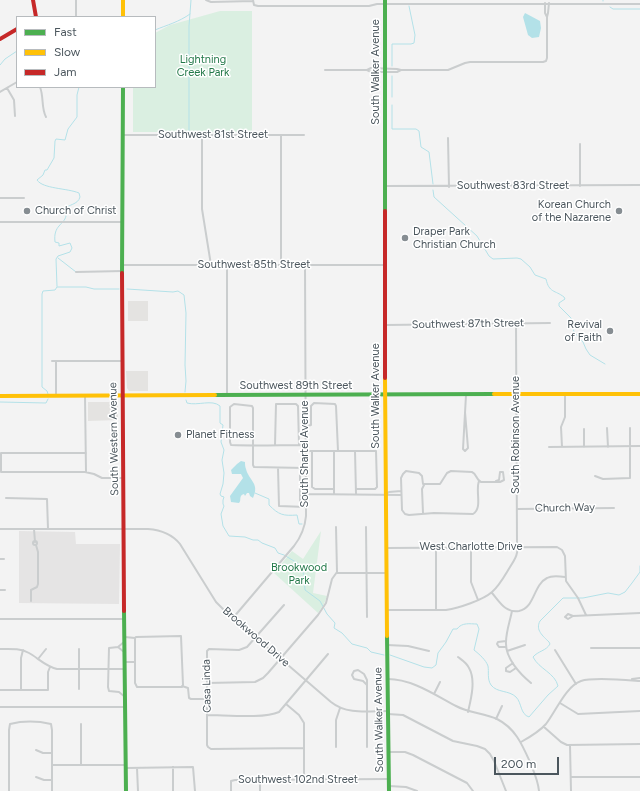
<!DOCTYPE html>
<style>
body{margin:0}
#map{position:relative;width:640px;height:791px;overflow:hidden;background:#f3f3f3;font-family:Figtree,sans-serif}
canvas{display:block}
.legend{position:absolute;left:16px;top:16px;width:140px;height:72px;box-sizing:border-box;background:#fff;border:1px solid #b7bbbe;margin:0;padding:5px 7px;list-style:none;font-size:12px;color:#4b565d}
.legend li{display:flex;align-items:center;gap:8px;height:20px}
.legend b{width:20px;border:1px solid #b7bbbe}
.scale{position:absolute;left:494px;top:757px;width:65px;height:18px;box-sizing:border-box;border:2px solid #4b565d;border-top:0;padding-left:5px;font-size:12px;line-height:14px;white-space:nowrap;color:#4b565d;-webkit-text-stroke:3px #fff;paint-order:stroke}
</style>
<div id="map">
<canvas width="640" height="791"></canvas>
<ul class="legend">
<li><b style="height:5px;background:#4caf50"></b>Fast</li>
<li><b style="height:5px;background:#ffc107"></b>Slow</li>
<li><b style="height:5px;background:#c62828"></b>Jam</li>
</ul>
<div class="scale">200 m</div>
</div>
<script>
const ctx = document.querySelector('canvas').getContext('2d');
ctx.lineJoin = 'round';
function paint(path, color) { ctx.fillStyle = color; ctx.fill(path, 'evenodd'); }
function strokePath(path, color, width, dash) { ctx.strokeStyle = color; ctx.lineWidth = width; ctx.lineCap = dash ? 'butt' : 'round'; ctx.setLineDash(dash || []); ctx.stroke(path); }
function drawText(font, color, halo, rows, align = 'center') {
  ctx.font = font + ' Figtree,sans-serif'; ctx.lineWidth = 3; ctx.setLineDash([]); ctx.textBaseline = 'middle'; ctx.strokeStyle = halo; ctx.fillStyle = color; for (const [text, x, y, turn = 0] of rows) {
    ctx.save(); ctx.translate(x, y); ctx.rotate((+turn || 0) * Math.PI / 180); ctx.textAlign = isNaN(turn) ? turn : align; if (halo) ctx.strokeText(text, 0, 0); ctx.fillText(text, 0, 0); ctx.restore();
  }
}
paint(new Path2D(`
 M128,301h20v20h-20z
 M126,371h22v20h-19l-2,-3z
 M88,402h27l3,2v16l-30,1z`), '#e4e3e1');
paint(new Path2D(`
 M19,531l56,1 1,12h44l-1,60 -100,-1z`), '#e5e4e4');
paint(new Path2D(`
 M220,11h32v121h-119v-45h22v-54l15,-8z
 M321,531l-8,62 14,3 -3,8 -6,9 -44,-40 18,-22 11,8z`), '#daefe1');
paint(new Path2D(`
 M525,13l15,8 1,7 -2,9 -7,1 -4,-3 -5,-18z
 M241,461l4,1c0,2 0,5 1,7 3,12 14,14 7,29l-3,-2 -1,-3h-2l-2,3 -1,-2c-6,2 -2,6 -5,9l-8,-1 -1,-6 13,-18 -2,-4h-9l-1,-4 6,-6z`), '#b3e1e8');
strokePath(new Path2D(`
 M603,0v1
 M610,7l3,2h27
 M155,30c12,-5 24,-8 35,-16
 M0,65l5,-6 12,-8
 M392,66v-22h19l3,-1 1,-8 -6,-29
 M392,97v-21
 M392,105v24h24l3,2 2,16 8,5 4,32
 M189,133v-107l2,-26
 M189,137v-1
 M433,190l1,7 43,39 12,20 4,3 24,-1 4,1 9,8 5,8 11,4c3,14 9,11 18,18l1,2 -6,4v3l12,12 3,14 9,10 3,7 4,6 15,9
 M58,258l18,14
 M57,286l-1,-27 2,-3 12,-4 2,-4 -2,-5 -11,3v-3l-4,-1c-2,-17 9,-17 11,-26 0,-1 -2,-5 -2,-6 4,-6 14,-5 16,-13l-1,-4c-12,-5 -36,-4 -42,-13l6,-5 2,-5h2l7,-12 1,-17 1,-2 9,1 3,-11 9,-12v-22l2,-8
 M57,287h29l8,2h25
 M127,289l46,3 5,-1 6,4 2,18 -1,52 1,16 -1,11
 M48,394l-1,-3 -5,-4v-93l1,-3 12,-1 2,-3
 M186,400l1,3c11,3 25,-4 33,3v17l3,2 -2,17 3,8 -2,10 2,13 -1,11 -3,10 1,2 3,1 -1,3v4l1,2 -3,8 2,12 6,10 16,1 8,3h5l4,3 13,5 3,5 6,2 15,9 5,11 1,15 15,11 7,13 8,9 -1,5 8,5 10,11 15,4 4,4 13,3
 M0,402l46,1 2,-4
 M255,493l14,6v6c10,10 14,11 28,10l2,9h3
 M390,655l34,12 8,1 4,-3 2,-12 8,-11 7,-13h4c5,-7 13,-5 20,-5l2,5 -5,21c5,4 12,10 14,16 1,6 -1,13 3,19 6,8 18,5 25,12 6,6 4,17 13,20l19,-22 10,-9c-3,-13 -19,-17 -25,-29 5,-6 13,-6 17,-13l-1,-2c-6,-6 -14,-12 -9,-21l23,-23h20l25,-5 11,2 6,-3 7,-9 8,-11v-6`), '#b3e1e8', 1);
strokePath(new Path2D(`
 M206,0l5,2 42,-1
 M253,0l1,5 4,1h111l8,-2h263
 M545,3v10l2,4
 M76,17v-17
 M325,70h42l4,2h26l4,-2h47l17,-7 5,-1h73l3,-1 1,-3v-41l1,-4 1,-10
 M367,70l4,-2 26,1 4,1
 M40,87c4,10 1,21 6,30
 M7,88l7,12 1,16
 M0,92l17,-10
 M123,135h181
 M202,135v74l9,56
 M448,138l1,49
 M580,144v42
 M385,186l255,-1
 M0,198h24
 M0,222h123
 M281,264v-128
 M123,265h262
 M76,272l47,-1
 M386,325l164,-2
 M52,361h70
 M56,361v35
 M227,395v-130
 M85,396l1,76
 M465,412l3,36 -3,3 -2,-2 3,-54
 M305,427l6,-2v-19l3,-3 21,1 1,2 2,45
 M607,428l1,19
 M584,429v18
 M275,445l1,-41h20l2,2 1,39
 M305,445c-25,0 -49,1 -74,0l-1,-3v-35l4,-3 18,2 1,2v57l1,2 51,1
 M549,447l91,-1
 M562,447l-1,-20 4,-10v-23
 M305,451h71l1,36 -2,2h-19
 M312,451v36l3,2h19
 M334,451v43
 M355,451l1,43
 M86,453h-85v19h84l9,2 8,4h22
 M278,468l1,38 27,1
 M300,468v39
 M595,476l8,3 27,-1v-50
 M479,481c-4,10 4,27 -6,33l-39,-1 -25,2 -4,-1 -3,-4 -1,-32 2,-4 3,-3 13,2 3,3 1,8h17l7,-11 4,-2 21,1c5,2 4,8 9,10h19l4,-2 -1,-8h-3l-1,8 -3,1
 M305,494l96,1
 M386,494l3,-2 12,-1
 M6,498l41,1 1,30
 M517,509l97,-1
 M423,513l-1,-24 2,-4
 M366,527l1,90
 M0,529h148c13,1 24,5 32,15l36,58 8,8 107,92c16,13 37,9 57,9
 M34,529l1,13
 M33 543a2 2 0 1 1 4 0a2 2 0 1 1-4 0Z
 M436,547v63
 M471,547v35l7,18
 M386,548l171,-1 5,3 3,6 1,25 12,17 8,17
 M0,559h4
 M337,573h50
 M0,590h5
 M492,593c8,9 13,20 27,18 16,-3 14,-26 28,-33 5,-3 12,-2 18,-1
 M31,601v-11l6,-3 1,-3v-32l-2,-7
 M284,605l-37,42 -8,3 -30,-1 -2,2v94l1,2 3,2 93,-1
 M387,610h59c13,-2 37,-10 46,-18 8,-7 13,-17 18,-25 5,-8 9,-14 7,-23l-1,-221
 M512,611c-2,10 -6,21 -6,31 -1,16 14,32 25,41
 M573,616l-5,3 -3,-2 3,-3 5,2 67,-3
 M233,618l61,-72c7,-9 11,-19 12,-30l-1,-251
 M0,619h125
 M181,636l2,49 -1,2h-45l-2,-4v-45l1,-1z
 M125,637l10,1
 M506,641l-8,1 -1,2 2,3h7
 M124,642l-6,5 -9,1 -1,39 1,4 10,1 6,5
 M387,645l21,1 21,5
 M118,647l6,5
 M591,648h49
 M0,649c10,0 20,-1 29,4 9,5 16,13 28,16h68
 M555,650l21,34
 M507,651l18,-6
 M458,657c4,3 9,6 11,11 7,12 2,31 -1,44
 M38,659l8,-10
 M125,662h9
 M513,663l-7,5v3l4,1 6,-4
 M388,679c24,0 47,16 68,27 13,7 28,7 41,13 18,9 25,25 33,43 4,10 8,18 9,29
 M632,679l8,-1
 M207,683l48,-1 8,-4 5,-5 50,-58 8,-12 6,-24 5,-7 -1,-45
 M367,685l-4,-4 -9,-2 -2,-4 2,-4 4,-1 6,4 3,6v67
 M182,686l6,2 1,10 2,1h16
 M79,689v-40
 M0,690h48v-18l2,-5
 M21,690v-32l2,-8
 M434,694l6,-12
 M560,703l18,11 62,-3
 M286,704l13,11 5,8v57
 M0,707h126
 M388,714l15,1 50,26 24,5 8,3 5,5 4,7 12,30
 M207,715c18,0 57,4 72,-3l49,-58
 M496,719l6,-13
 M81,724v41
 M544,727l17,15 6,3 73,-1
 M521,742c9,-5 18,-10 25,-18 10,-13 20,-38 35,-43 12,-4 45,-1 59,0
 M570,745l1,46
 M336,747v-27l4,-12
 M36,750l7,3h9
 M389,752h16l8,3 54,28 6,8
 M52,765h74
 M126,768l67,-1 2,24
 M137,768l1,23
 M36,777l8,3h8
 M571,777h69
 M260,780v11
 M389,786l17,1 11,4
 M9,791v-61l1,-6c12,-3 28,-3 41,0l1,6v61
 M173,791v-24
 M231,791v-10l4,-1 154,-1`), '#cacdce', 2);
strokePath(new Path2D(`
 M385,0v211
 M122,273l1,-186
 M215,395l279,-1
 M124,611l2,180
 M387,636l2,155`), '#4caf50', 4);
strokePath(new Path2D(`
 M123,0v17
 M385,378l2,258
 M494,394h146
 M0,396l215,-1`), '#ffc107', 4);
strokePath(new Path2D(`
 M33,0l3,17
 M0,39l17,-10
 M385,211v167
 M122,273l2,338`), '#c62828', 4);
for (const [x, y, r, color] of [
 [27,211,4,"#868d92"],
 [619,211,4,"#868d92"],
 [405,238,4,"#868d92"],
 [610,331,4,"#868d92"],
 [178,435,4,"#868d92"]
]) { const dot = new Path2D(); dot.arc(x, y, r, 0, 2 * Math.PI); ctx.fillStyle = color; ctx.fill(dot); strokePath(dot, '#fff', 1.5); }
drawText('11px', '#227848', '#fff', [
 ["Lightning",203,60],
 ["Creek Park",203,73],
 ["Brookwood",299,568],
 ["Park",299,581]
]);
drawText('11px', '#4b565d', '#fff', [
 ["South Walker Avenue",376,72,-90],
 ["Southwest 81st Street",213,135],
 ["Southwest 83rd Street",513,186],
 ["Southwest 85th Street",254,265],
 ["Southwest 87th Street",468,324,-1],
 ["Southwest 89th Street",296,386],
 ["South Walker Avenue",376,396,-90],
 ["South Robinson Avenue",516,435,-90],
 ["South Western Avenue",114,439,-91],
 ["South Shartel Avenue",305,454,-90],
 ["Church Way",565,508,-1],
 ["West Charlotte Drive",471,547],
 ["Brookwood Drive",256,637,41],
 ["Casa Linda",207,686,-91],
 ["South Walker Avenue",379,720,-91],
 ["Southwest 102nd Street",298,780]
]);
drawText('11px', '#4b565d', '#fff', [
 ["Korean Church",611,205,"right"],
 ["of the Nazarene",611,218,"right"],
 ["Church of Christ",35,211],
 ["Draper Park",413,232],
 ["Christian Church",413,245],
 ["Revival",602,325,"right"],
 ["of Faith",602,338,"right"],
 ["Planet Fitness",186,435]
], 'left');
</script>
